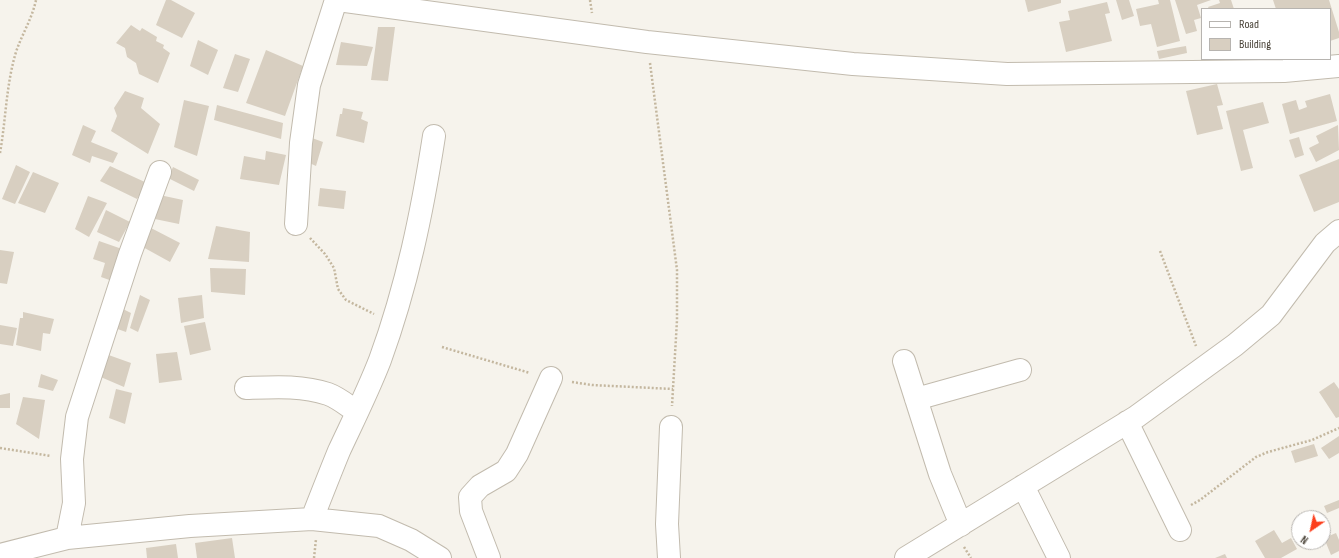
<!DOCTYPE html>
<style>
body{margin:0}
#map{position:relative;width:1339px;height:558px;overflow:hidden;background:#f6f3ec;font-family:"Sofia Sans Condensed",sans-serif}
canvas{display:block}
.legend{position:absolute;left:1201px;top:8px;width:130px;height:52px;box-sizing:border-box;background:#fff;border:1px solid #b7b4b0;margin:0;padding:5px 7px;list-style:none;font-size:12px;color:#4b4439}
.legend li{display:flex;align-items:center;gap:8px;height:20px}
.legend b{width:20px;border:1px solid #b7b4b0}
.north{position:absolute;left:1291px;top:510px;width:40px;height:40px;box-sizing:border-box;background:#fff;border:1px solid #b7b4b0;border-radius:50%;rotate:214deg;font-size:11px;font-weight:700;line-height:16px;text-align:center;color:#4b4439}
.north::after{content:'';display:block;margin:auto;width:14px;height:18px;background:#fc3f1d;clip-path:polygon(50% 0,100% 100%,50% 72%,0 100%)}
</style>
<div id="map">
<canvas width="1339" height="558"></canvas>
<ul class="legend">
<li><b style="height:5px;background:#fff"></b>Road</li>
<li><b style="height:11px;background:#d8cfc1"></b>Building</li>
</ul>
<div class="north">N</div>
</div>
<script>
const ctx = document.querySelector('canvas').getContext('2d');
ctx.lineJoin = 'round';
function paint(path, color) { ctx.fillStyle = color; ctx.fill(path, 'evenodd'); }
function strokePath(path, color, width, dash) { ctx.strokeStyle = color; ctx.lineWidth = width; ctx.lineCap = dash ? 'butt' : 'round'; ctx.setLineDash(dash || []); ctx.stroke(path); }
paint(new Path2D(`
 M166,0h5l24,13 -13,25 -26,-13z
 M1025,0h36v3l-33,9z
 M1116,0h13l5,16 -12,4z
 M1158,0h12l10,41 -23,6 -6,-23 -11,2 -4,-17 23,-5z
 M1175,0h36l-14,5 4,13 -7,2 3,11 -11,3z
 M1219,0h12l3,9h-25l-1,-2 12,-4z
 M1273,0h56l10,32v6l-9,3v-32h-54z
 M1107,2l3,11 -5,1 7,27 -46,11 -7,-30 11,-2 -2,-9z
 M131,25l9,6 2,-3 15,9 -1,4 8,4 -1,3 7,5 -12,30 -19,-9 -3,-11 -9,-6 -2,-9 -9,-5z
 M378,27h17l-7,54 -17,-1z
 M198,40l20,10 -10,25 -18,-9z
 M341,42l32,5 -6,19 -31,-1z
 M1186,46l1,7 -28,6 -2,-8z
 M266,50l37,16 -18,50 -39,-13z
 M235,54l15,5 -12,33 -15,-4z
 M1217,84l6,21 -6,1 6,23 -26,6 -11,-44z
 M125,91l19,7 -3,10 19,16 -12,30 -37,-23 6,-15 -3,-8z
 M1330,94l7,27 -47,13 -8,-30 14,-4 3,10 8,-3 -2,-6z
 M184,100l25,6 -12,50 -23,-9z
 M1263,102l6,21 -26,7 10,38 -12,3 -15,-60z
 M217,105l66,18 -2,16 -67,-19z
 M343,108l20,4 -2,7 7,3 -4,21 -28,-7 4,-22h2z
 M83,125l13,6 -5,11 27,11 -5,10 -21,-7 -2,7 -18,-8z
 M1338,125l1,25 -23,12 -7,-14 10,-5 -3,-7z
 M1299,137l5,18 -9,3 -6,-18z
 M312,138l11,4 -7,24 -11,-5 7,-8 -3,-3z
 M266,151l20,4 -7,30 -39,-6 4,-23 21,4z
 M1339,159v43l-25,10 -15,-37z
 M16,165l14,7 -15,32 -13,-5z
 M110,166l37,17 -10,16 -37,-18z
 M173,167l26,13 -5,11 -26,-13z
 M33,172l26,11 -14,30 -27,-10z
 M320,188l26,3 -2,18 -26,-3z
 M155,194l28,6 -4,24 -29,-6z
 M88,196l19,7 -18,34 -14,-8z
 M106,210l24,12 -11,20 -22,-10z
 M216,226l34,6 -1,30 -41,-3z
 M151,228l29,15 -10,19 -29,-16z
 M99,241l23,8 -7,33 -14,-5 4,-14 -12,-4z
 M0,250l14,2 -7,32 -7,-1z
 M210,268l36,1 -1,26 -34,-3z
 M140,295l10,5 -12,32 -8,-4z
 M202,295l2,23 -23,5 -3,-25z
 M117,306l14,7 -5,19 -20,-7z
 M23,312l31,7 -4,15 -7,-1 -2,18 -25,-6 4,-27h3z
 M205,322l6,28 -21,5 -6,-29z
 M0,325l17,3 -4,18 -13,-2z
 M177,352l5,28 -23,3 -3,-29z
 M103,353l28,10 -7,24 -28,-12z
 M41,374l17,6 -5,11 -15,-4z
 M1334,382l5,7v28l-3,1 -17,-26z
 M116,389l16,4 -7,31 -16,-6z
 M10,393v15h-10v-13z
 M23,397l22,3 -6,39 -23,-15z
 M1339,436v17l-10,6 -8,-11z
 M1314,444l4,12 -23,7 -4,-12z
 M1339,500v8l-12,5 -3,-7z
 M1274,530l8,13 9,-5 6,11 -16,9h-16l-10,-17z
 M1336,533l3,7v11l-8,4 -7,-17z
 M232,538l3,20h-38l-2,-15z
 M176,544l2,14h-31l-1,-10z
 M1225,554l2,4h-12z`), '#d8cfc1');
const minor = new Path2D(`
 M338,0l309,42 206,22 154,10 277,-3 55,-5
 M296,224l5,-81 8,-58 27,-85
 M904,361l36,113 21,51
 M246,388c27,-1 56,-3 82,6 11,4 20,12 29,18
 M916,399l104,-29
 M1127,422l53,108
 M1023,486l36,72
 M312,519c9,-23 18,-46 27,-68 14,-30 29,-60 41,-91 27,-74 42,-147 54,-224
 M67,538l7,-35 -2,-44 5,-42 53,-163 30,-82
 M0,555l67,-17 123,-12 122,-7 67,7 32,14 29,18
 M489,558l-18,-47 -1,-14 10,-11 26,-15 11,-17 34,-76
 M669,558l-2,-34 4,-97
 M906,558l230,-141 99,-72 36,-30 54,-72 14,-12`);
strokePath(minor, '#c2bbae', 24);
strokePath(new Path2D(`
 M590,0l2,13
 M650,63l27,207v50l-5,86
 M0,153c6,-34 6,-68 16,-101 6,-18 16,-33 20,-52
 M310,238l15,16 9,14 4,21 8,11 28,14
 M1160,251l36,95
 M442,347l88,26
 M572,382l20,3 81,4
 M0,448l51,8
 M1191,505l9,-5 56,-43 12,-5 44,-12 27,-12
 M964,547l7,11
 M314,558l2,-19`), '#c4b79f', 2.5, [2, 2]);
strokePath(minor, '#fff', 22);
</script>
